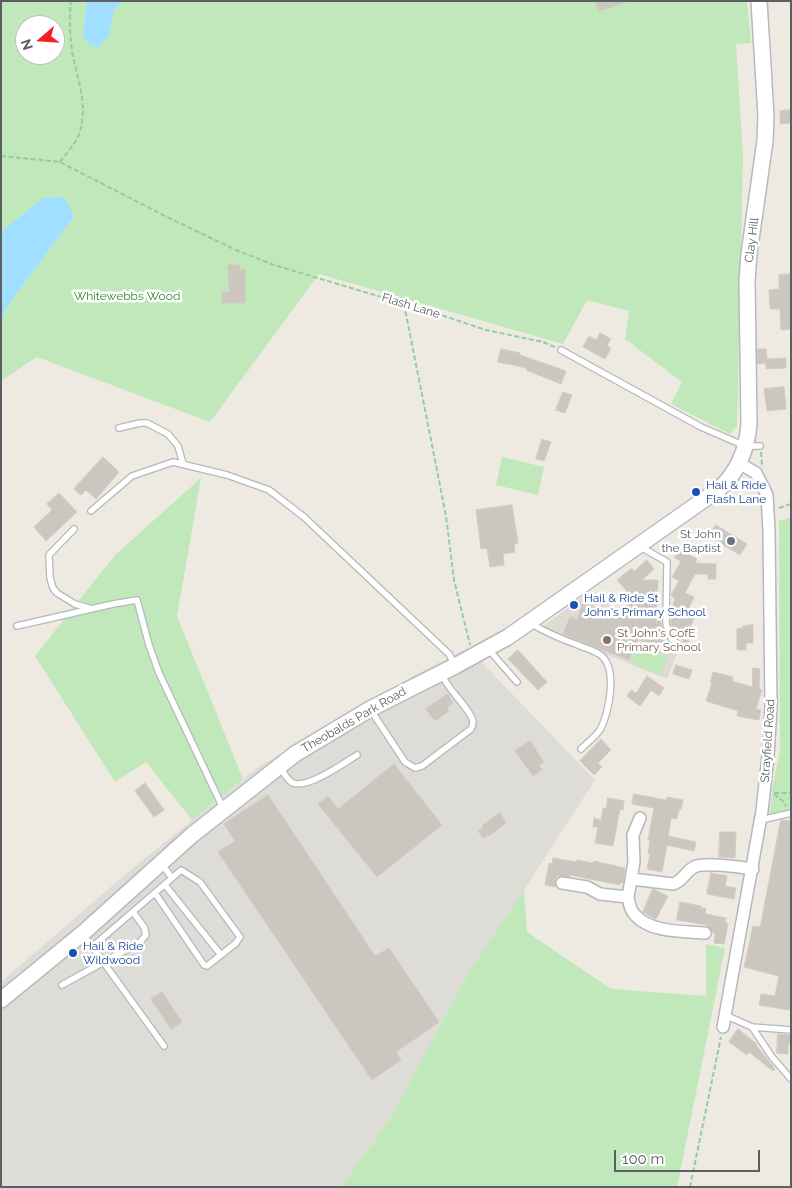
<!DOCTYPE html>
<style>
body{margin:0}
#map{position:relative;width:792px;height:1188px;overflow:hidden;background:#eeeae1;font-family:Raleway,sans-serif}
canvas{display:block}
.frame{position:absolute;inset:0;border:2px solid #5a5f63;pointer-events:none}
.north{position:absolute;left:15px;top:15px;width:50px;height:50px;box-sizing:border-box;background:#fff;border:1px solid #bdbfc1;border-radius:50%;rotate:251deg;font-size:14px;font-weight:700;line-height:20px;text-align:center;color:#5a5f63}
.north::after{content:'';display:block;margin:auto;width:18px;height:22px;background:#f71e23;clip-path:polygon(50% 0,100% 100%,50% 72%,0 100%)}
.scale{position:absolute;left:614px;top:1150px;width:146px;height:22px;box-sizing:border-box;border:2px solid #5a5f63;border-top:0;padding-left:6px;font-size:15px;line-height:18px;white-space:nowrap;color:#5a5f63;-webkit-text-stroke:4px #fff;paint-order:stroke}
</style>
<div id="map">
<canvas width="792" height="1188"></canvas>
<div class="frame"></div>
<div class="north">N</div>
<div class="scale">100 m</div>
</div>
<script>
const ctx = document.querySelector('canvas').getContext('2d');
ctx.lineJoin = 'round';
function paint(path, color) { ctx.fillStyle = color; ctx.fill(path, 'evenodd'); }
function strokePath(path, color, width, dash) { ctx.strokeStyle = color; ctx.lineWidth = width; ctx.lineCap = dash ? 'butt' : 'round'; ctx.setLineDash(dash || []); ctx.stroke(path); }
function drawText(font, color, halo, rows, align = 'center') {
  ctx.font = font + ' Raleway,sans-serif'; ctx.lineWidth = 5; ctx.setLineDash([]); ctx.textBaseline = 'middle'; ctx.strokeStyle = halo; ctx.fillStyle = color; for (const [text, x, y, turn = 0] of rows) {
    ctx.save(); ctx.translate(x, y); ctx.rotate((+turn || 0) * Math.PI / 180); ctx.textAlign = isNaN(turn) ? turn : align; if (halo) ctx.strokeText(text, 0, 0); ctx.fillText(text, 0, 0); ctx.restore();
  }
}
paint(new Path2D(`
 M468,648l127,132 -71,110 -54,80 -80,149 -49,68h-340v-205l121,-105 135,-109 156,-92z`), '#dedcd6');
paint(new Path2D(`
 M588,593l23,9 -9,24 75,27 -10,26 -126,-51z`), '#e0dbd2');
paint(new Path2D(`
 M1,1h86l-4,32 26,2 5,-25 9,-9h624l4,42 -15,1 7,112 -6,270 -7,8 -59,-30 11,-22 -57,-43 4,-28 -42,-11 -24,44 -244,-70 -109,148 -173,-65 -36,24v-58l5,-15 68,-92 -65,11 -8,5zM25,25h30v30h-30zM228,265h12v4l5,1v33h-23v-10l7,-1z
 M502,457l42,10 -6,28 -42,-10z
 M201,478l-24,138 66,163 -51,41 -46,-58 -31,20 -80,-126 80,-101z
 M791,517v294l-21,3 2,-24 8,-40 -1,-229z
 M638,643l30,14 -8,19 -30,-13z
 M524,890l3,42 84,57 95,7v-52l19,4 -48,239h-336l49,-68 80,-149z`), '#c0e8bb');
paint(new Path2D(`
 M87,1h36l-9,9 -5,25 -10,12 -11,-3 -5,-11z
 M64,197l10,19 -68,92 -5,15v-91l42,-34z`), '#a0dfff');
const building = new Path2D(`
 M596,1h28l1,2 -27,8z
 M791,110v13l-11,1v-13z
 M228,265h12v5l5,-1v34h-23v-11h7z
 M791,274v55l-10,1 -1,-21h-10l-1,-19 10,-1v-14z
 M600,333l11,6 -4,7 4,2 -6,11 -22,-12 6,-11 7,4z
 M501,349l19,4v2l46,16 -5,13 -35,-14 1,-2 -29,-6z
 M758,349h8l1,10 19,-1v10l-20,1v-6l-8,1z
 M784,387l2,22 -19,2 -3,-22z
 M563,392l9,3 -7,18 -9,-3z
 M542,439l9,3 -7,19 -8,-2z
 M103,457l16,15 -23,27 -10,-9 -5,5 -7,-6z
 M59,493l18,19 -31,29 -12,-14 18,-17 -5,-6z
 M512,505l6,38 -4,1 1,8 -12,2 1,11 -14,2 -3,-19 -6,1 -5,-39z
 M716,525l31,19 -7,11 -31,-19z
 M679,550l18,9 -2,4 21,1v15h-8v-5h-13l-10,19 9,4 -7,15 8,3 -7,19 3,2 -4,8 -12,-9 -4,-12v-13l4,-11 -4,-4 8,-14 -7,-4 9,-16 -6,-3z
 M647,560l7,9 -12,11h16l-2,44 4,-7 5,31 -27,-9 -9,21 -66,-26 7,-17 7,3 6,-17 25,10 3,-7 15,6v-22l-9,-10 15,-12 2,3z
 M753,625v18h-7v7h-9v-21l6,-1v-2z
 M518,650l29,32 -9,8 -30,-31z
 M676,665l16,5 -3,9 -16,-5z
 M753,668l7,1 -1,20 3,1 -6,19 5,1 -2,10 -22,-4 1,-5 -32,-10 6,-18h-2l3,-11 20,5 -1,4 20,6z
 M647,676l17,12 -5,8 -8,-6 -11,16 -13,-10 4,-6 5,3z
 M448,694l5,9 -6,5 2,3 -14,10 -9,-12z
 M601,739l10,11 -13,13 4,4 -8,8 -14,-14z
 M530,741l14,21 -5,3 3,5 -9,6 -18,-25z
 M394,764l48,61 -65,52 -59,-73 10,-8 10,13z
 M145,783l19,27 -10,7 -19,-26z
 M634,794l32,6 1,-3 16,3 -2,9h-2l-2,10 -6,-1 -3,18 28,6 -2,9 -27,-6 -5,27 -15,-3 3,-15h-2l2,-14h-2l6,-32 -22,-4z
 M268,795l107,161 14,-8 50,74 -43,30 5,8 -29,20 -154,-228 17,-11 -11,-17z
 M608,798l16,3 -1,9 -3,-1 -7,37 -18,-3 3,-16h-5l1,-9 7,2 2,-12h3z
 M500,813l6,10 -17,13 -1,-1 -5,3 -5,-7 5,-3 -1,-2z
 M781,820l10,1v183l-2,6 -30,-5 2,-11 14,2 4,-20 -35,-9 9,-41 7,1z
 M720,832h16l-1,26 -16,-1z
 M553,858l23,4 1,-2 16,3 1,-2 31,7 -2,15 -2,-1 -1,3 -50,-10 -1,2 -12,-1 -2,5v6l-10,-2 4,-22 3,1z
 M711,873l16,3 -2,10 11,2 -2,11 -27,-5z
 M653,889l15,7 -12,23 -13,-7z
 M680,902l21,4v2h5l-1,6 21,4 -1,5 3,1 -4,20 -10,-1 1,-10 -3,-1 -5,-7 -30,-5z
 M162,992l20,30 -11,7 -20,-30z
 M738,1029l19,15 -1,1 19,24 -2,2 -24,-19 -2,3 -18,-13z
 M778,1034l13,1v9h-3v10l-11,-1z`);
paint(building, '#cbc7c0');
strokePath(building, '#d3cbbf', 1);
const lane = new Path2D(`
 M561,350l140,77 44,19h15
 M119,428l21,-5h7l21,11 10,12 5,18
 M91,511l41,-35 41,-14 54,13 42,15 35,27 145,137 5,10
 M74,529l-25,26 1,23 3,10 4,5 18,11 14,4
 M639,546l28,16 -1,62 5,14 10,9
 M530,623c15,9 31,16 48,22 7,3 15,5 21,9 20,12 10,60 1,76 -5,7 -13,13 -19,19
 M17,626l96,-22 24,-4 12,45 10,28 64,135
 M489,650l28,32
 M370,709l35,53 10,6 7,-2 49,-37c2,-4 3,-7 1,-11 -8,-16 -23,-27 -30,-43
 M281,768c3,5 6,12 12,15 15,6 51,-20 64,-28
 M761,820l30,-7
 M165,885l56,70
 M155,893l49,72 3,1 29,-23 4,-6 -40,-55 -19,-12 -9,8
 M83,934l81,112
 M92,947l80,-69 -11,-15
 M62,985l78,-43 6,-7 -2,-8 -11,-15
 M725,1015l27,12 39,3
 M752,1027l20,30 19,22`);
const street = new Path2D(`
 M632,879l41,5c10,-3 12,-12 21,-17 10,-5 47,0 59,2
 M562,883l25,4 13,7 28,3 6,-35 -1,-27 7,-17
 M628,897c1,6 2,13 7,18 16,18 48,16 70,18
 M723,1027l39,-216 6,-55 3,-49 -2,-176 -2,-36 -11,-22 -17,-10`);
const secondary = new Path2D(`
 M1,1000l82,-67 109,-98 103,-81 75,-45 85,-43 53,-29 211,-148c19,-17 28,-40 30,-65l-2,-143 2,-27 16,-113 1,-25 -7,-115`);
strokePath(lane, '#b4b8bd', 8);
strokePath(street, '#b4b8bd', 14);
strokePath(secondary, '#b5babf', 18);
strokePath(new Path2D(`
 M1,156l59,6 105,54 71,34 38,15 161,48 51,17 57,12 12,5
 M60,162c6,-8 16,-19 19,-28 10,-29 -2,-55 -7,-83 -2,-17 -3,-33 -1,-50
 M404,304l31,156 11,56 8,64 16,65
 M761,452l1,13
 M779,508l12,-4
 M774,793h17
 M774,794l10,8 2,5
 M690,1187l31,-150`), '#95cc9f', 2, [5, 2.5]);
strokePath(lane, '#fff', 5.5);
strokePath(street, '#fff', 11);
strokePath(secondary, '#fff', 15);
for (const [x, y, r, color] of [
 [696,492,5,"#1a4fb4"],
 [731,541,5,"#6b7280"],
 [574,605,5,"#1a4fb4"],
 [607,640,5,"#8d6e63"],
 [73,953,5,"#1a4fb4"]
]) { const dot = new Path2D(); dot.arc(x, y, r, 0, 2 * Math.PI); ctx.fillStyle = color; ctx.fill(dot); strokePath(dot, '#fff', 2); }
drawText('12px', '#5a5f63', '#fff', [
 ["Clay Hill",752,240,-83],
 ["Flash Lane",411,306,17],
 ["Theobalds Park Road",354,720,-30],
 ["Strayfield Road",768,741,-86]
]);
drawText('12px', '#32872e', '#fff', [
 ["Whitewebbs Wood",127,296]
]);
drawText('12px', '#164399', '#fff', [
 ["Hail & Ride",706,485],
 ["Flash Lane",706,499],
 ["Hail & Ride St",584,598],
 ["John's Primary School",584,612],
 ["Hail & Ride",83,946],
 ["Wildwood",83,960]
], 'left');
drawText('12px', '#5b616d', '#fff', [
 ["St John",721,534],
 ["the Baptist",721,548]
], 'right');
drawText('12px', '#785e54', '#fff', [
 ["St John's CofE",617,633],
 ["Primary School",617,647]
], 'left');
</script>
